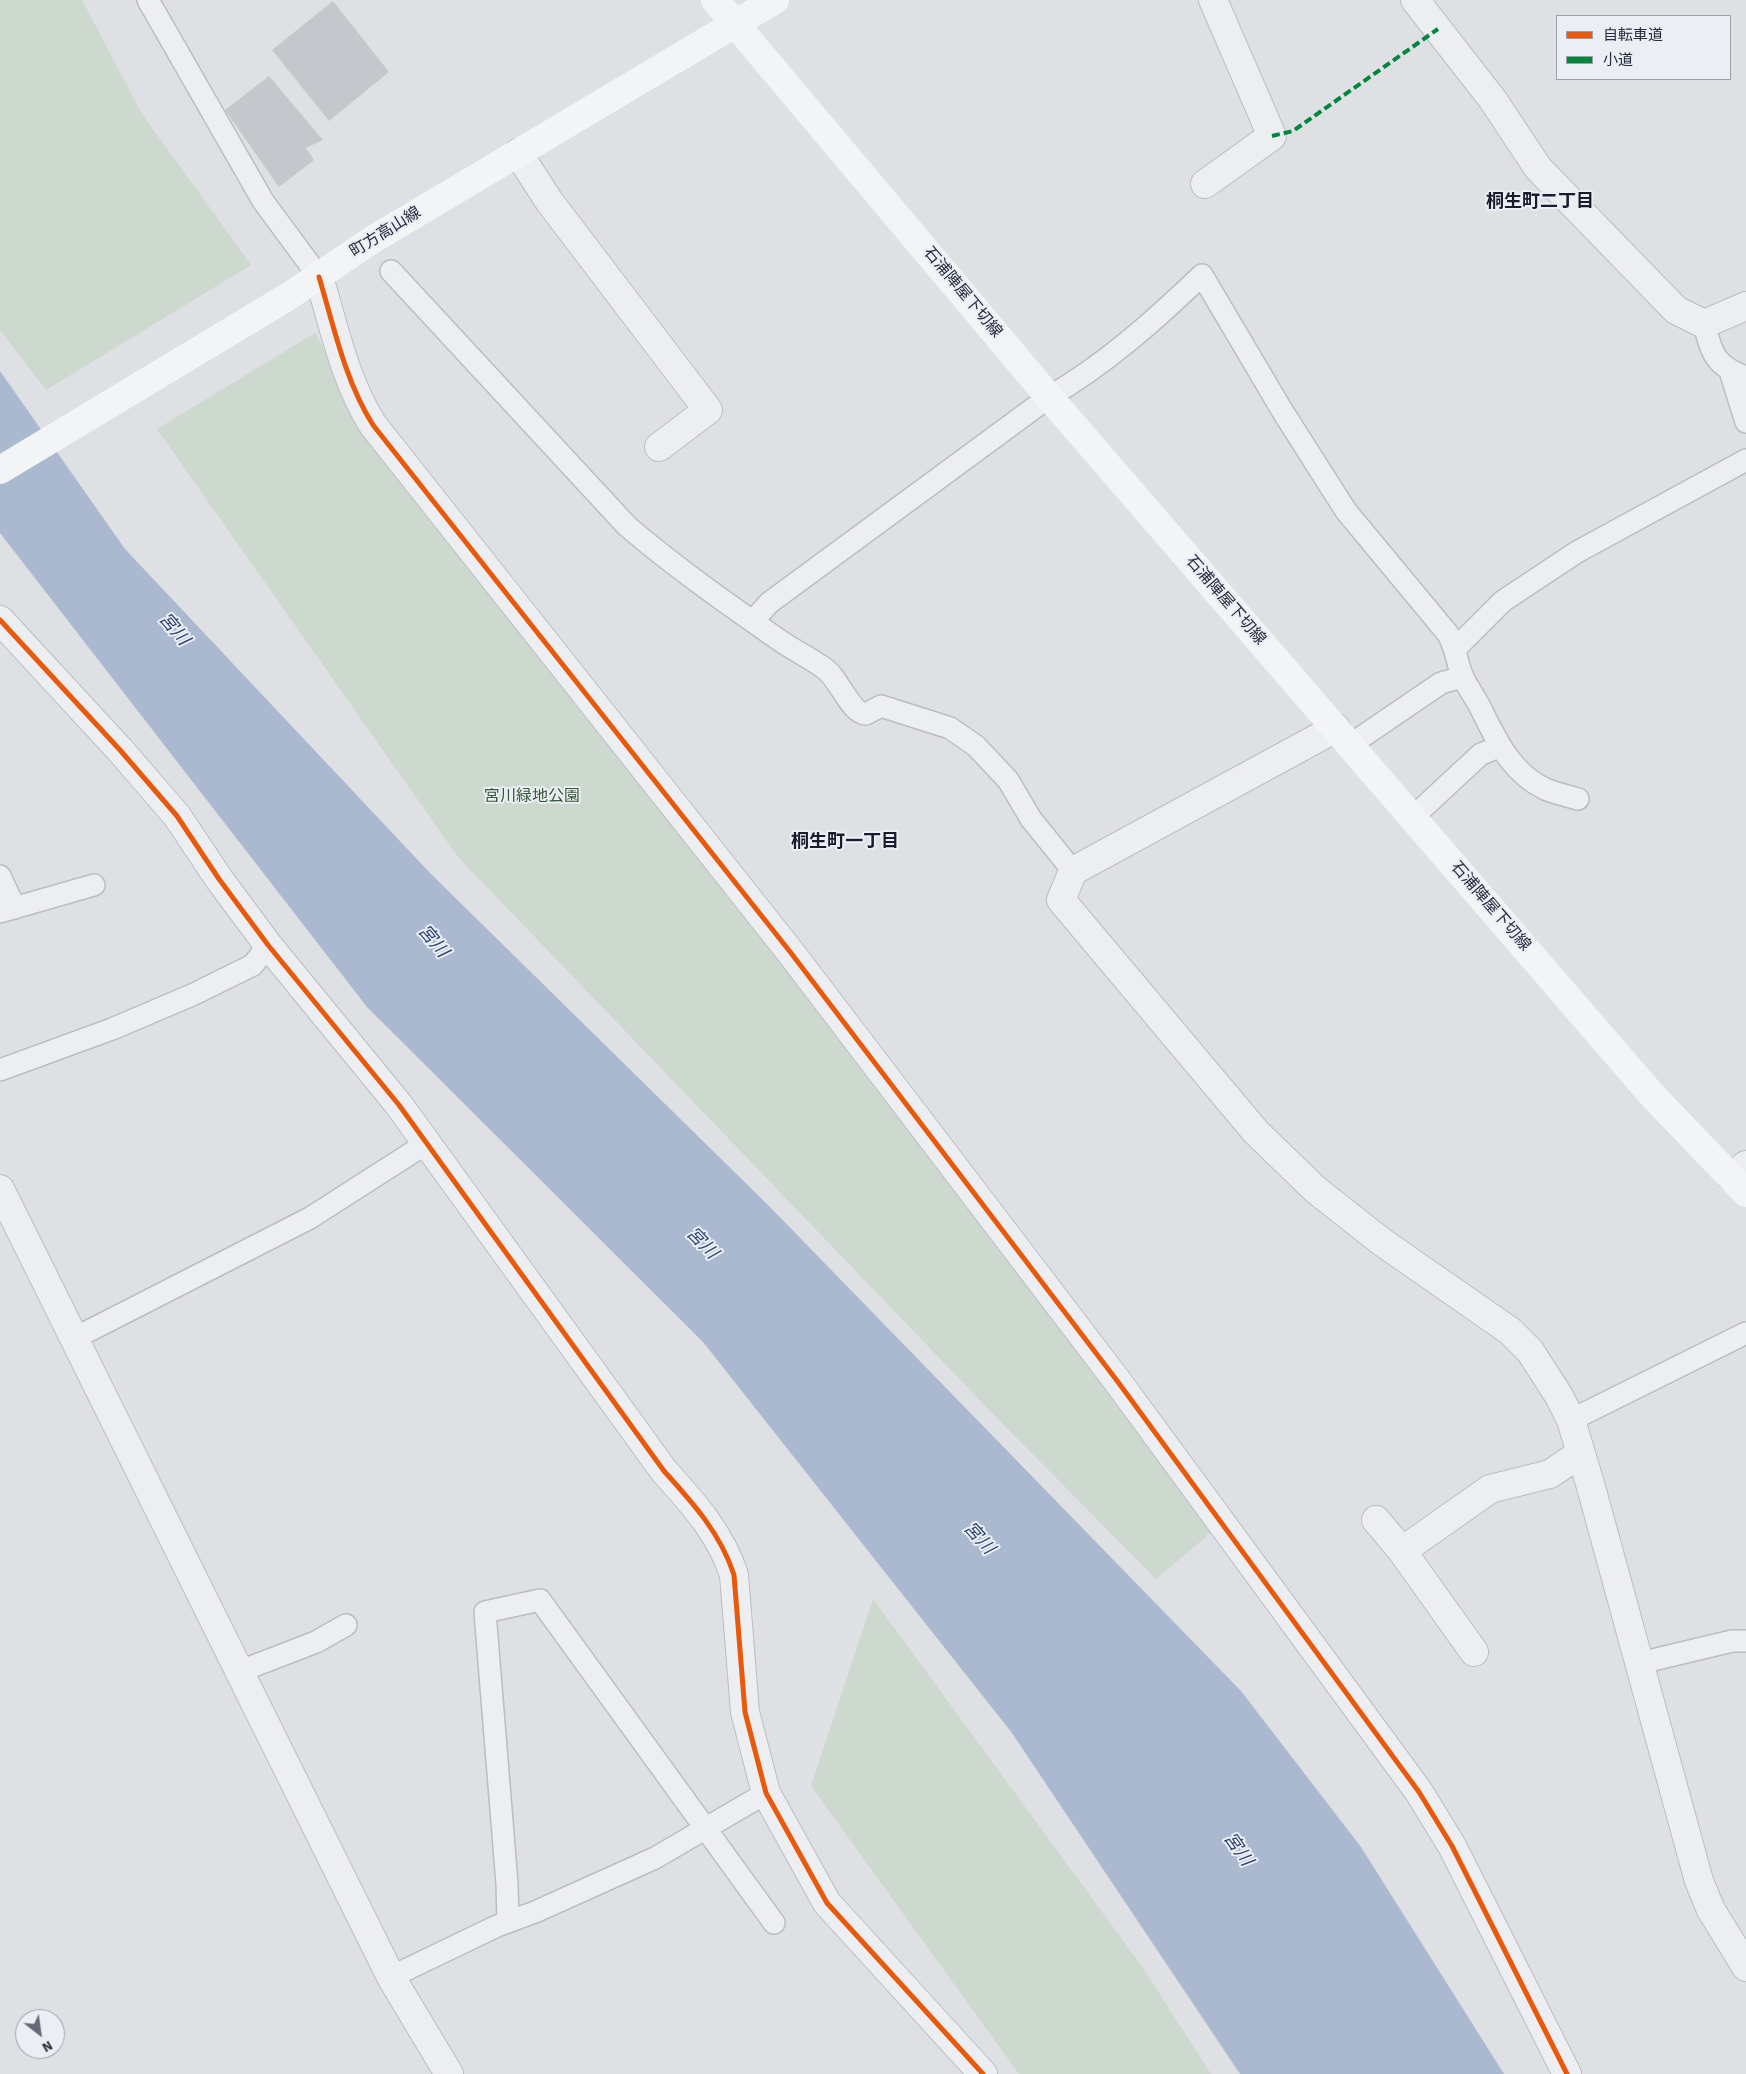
<!DOCTYPE html>
<meta charset="utf-8">
<style>
body{margin:0}
#map{position:relative;width:1746px;height:2074px;overflow:hidden;background:#dee0e4;font-family:"Source Sans 3","Noto Sans JP",sans-serif}
canvas{display:block}
.legend{position:absolute;left:1556px;top:15px;width:175px;height:65px;box-sizing:border-box;background:#ebeef4;border:1px solid #9ca0ab;margin:0;padding:6px 9px;list-style:none;font-size:15px;color:#252b3d}
.legend li{display:flex;align-items:center;gap:10px;height:25px}
.legend b{width:25px;border:1px solid #9ca0ab}
.north{position:absolute;left:15px;top:2009px;width:50px;height:50px;box-sizing:border-box;background:#ebeef4;border:1px solid #9ca0ab;border-radius:50%;rotate:150deg;font-size:14px;font-weight:700;line-height:20px;text-align:center;color:#252b3d}
.north::after{content:'';display:block;margin:auto;width:18px;height:22px;background:#666a77;clip-path:polygon(50% 0,100% 100%,50% 72%,0 100%)}
</style>
<div id="map">
<canvas width="1746" height="2074"></canvas>
<ul class="legend">
<li><b style="height:6px;background:#e8590c"></b>自転車道</li>
<li><b style="height:6px;background:#00873e"></b>小道</li>
</ul>
<div class="north">N</div>
</div>
<script>
const ctx = document.querySelector('canvas').getContext('2d');
ctx.lineJoin = 'round';
function paint(path, color) { ctx.fillStyle = color; ctx.fill(path, 'evenodd'); }
function strokePath(path, color, width, dash) { ctx.strokeStyle = color; ctx.lineWidth = width; ctx.lineCap = dash ? 'butt' : 'round'; ctx.setLineDash(dash || []); ctx.stroke(path); }
function drawText(font, color, halo, rows, align = 'center') {
  ctx.font = font + ' "Source Sans 3","Noto Sans JP",sans-serif'; ctx.lineWidth = 4; ctx.setLineDash([]); ctx.textBaseline = 'middle'; ctx.strokeStyle = halo; ctx.fillStyle = color; for (const [text, x, y, turn = 0] of rows) {
    ctx.save(); ctx.translate(x, y); ctx.rotate((+turn || 0) * Math.PI / 180); ctx.textAlign = isNaN(turn) ? turn : align; if (halo) ctx.strokeText(text, 0, 0); ctx.fillText(text, 0, 0); ctx.restore();
  }
}
paint(new Path2D(`
 M0,0h82l60,114 109,151 -205,125 -46,-60z
 M315,333l28,50 870,1148 -57,48 -159,-161 -539,-561 -301,-428z
 M873,1599l270,369 68,106h-192l-208,-288z`), '#cdd8ce');
paint(new Path2D(`
 M0,371l125,178 306,325 337,331 473,486 120,156 143,227h-264l-228,-341 -309,-391 -336,-335 -367,-474z`), '#abb9d0');
paint(new Path2D(`
 M333,1l56,71 -60,49 -57,-71z
 M269,76l54,64 -17,8 8,12 -35,27 -54,-77z`), '#c5c7cc');
const lane = new Path2D(`
 M148,0l115,201 56,76
 M391,271l236,255c49,42 102,79 155,116 14,9 29,17 42,26 15,10 26,45 42,46l15,-8 69,22 26,18 32,34 23,39 42,52
 M1704,324c8,30 11,42 42,53
 M1730,371l16,51
 M753,621l16,-18 280,-206c57,-33 106,-77 153,-122l81,137 63,99 102,123c9,16 8,28 15,43 4,10 12,20 17,30 16,32 30,65 65,82 10,4 22,7 33,10
 M1456,648l47,-47 74,-49 169,-92
 M1350,745l91,-62 21,-6
 M1413,817l68,-63 18,-7
 M0,876l15,32
 M0,912l94,-27
 M0,1070l112,-41 80,-34 61,-30 15,-20
 M73,1339l237,-121 117,-75
 M1571,1420l175,-87
 M1640,1663l92,-22h14
 M238,1672l78,-30 30,-17
 M508,1922l-1,-38 -22,-272 55,-12 234,323
 M391,1977l106,-51 38,-14 120,-54 111,-65`);
const street = new Path2D(`
 M1415,0l78,100 45,68 138,142 28,14 42,-18
 M518,153l31,48 159,209 -49,37
 M1205,184l67,-48 -59,-136
 M319,277c15,50 26,104 54,148l418,528 327,429 301,410 33,54 115,228
 M0,620l120,130 57,66 42,63 49,66 131,160 265,366c29,32 57,63 70,104l11,137 21,81 61,110 156,171
 M1336,728l-263,143 -12,29 195,232 60,58 66,52 128,89 20,20 29,45 12,24 20,67 108,394 12,29 35,57
 M1731,1177l15,-12
 M0,1189l391,788 58,97
 M1376,1520l26,31 72,101
 M1402,1551l88,-62 60,-15 31,-21`);
strokePath(lane, '#bbbdc1', 24);
strokePath(street, '#bbbdc1', 30);
strokePath(lane, '#edeef1', 21);
strokePath(street, '#edeef1', 28);
strokePath(new Path2D(`
 M715,0l334,397 603,698 94,98
 M0,470l289,-174 83,-56 403,-240`), '#f2f4f5', 28);
strokePath(new Path2D(`
 M1272,136l21,-5 145,-102`), '#00873e', 4, [8, 4]);
strokePath(new Path2D(`
 M319,277c15,50 26,104 54,148l418,528 327,429 301,410 33,54 115,228
 M0,620l120,130 57,66 42,63 49,66 131,160 265,366c29,32 57,63 70,104l11,137 21,81 61,110 156,171`), '#e8590c', 5);
drawText('16px', '#252b3d', '#ebeef4', [
 ["町方高山線",386,233,-32],
 ["石浦陣屋下切線",962,293,50],
 ["石浦陣屋下切線",1225,601,49],
 ["石浦陣屋下切線",1490,907,49]
]);
drawText('16px', '#355932', '#ebeef4', [
 ["宮川緑地公園",532,797]
]);
drawText('bold 18px', '#181c2d', '#ebeef4', [
 ["桐生町二丁目",1540,203],
 ["桐生町一丁目",845,843]
]);
drawText('italic 18px', '#2e4472', '#ebeef4', [
 ["宮川",173,630,50],
 ["宮川",432,942,50],
 ["宮川",701,1244,46],
 ["宮川",978,1539,48],
 ["宮川",1237,1850,55]
]);
</script>
